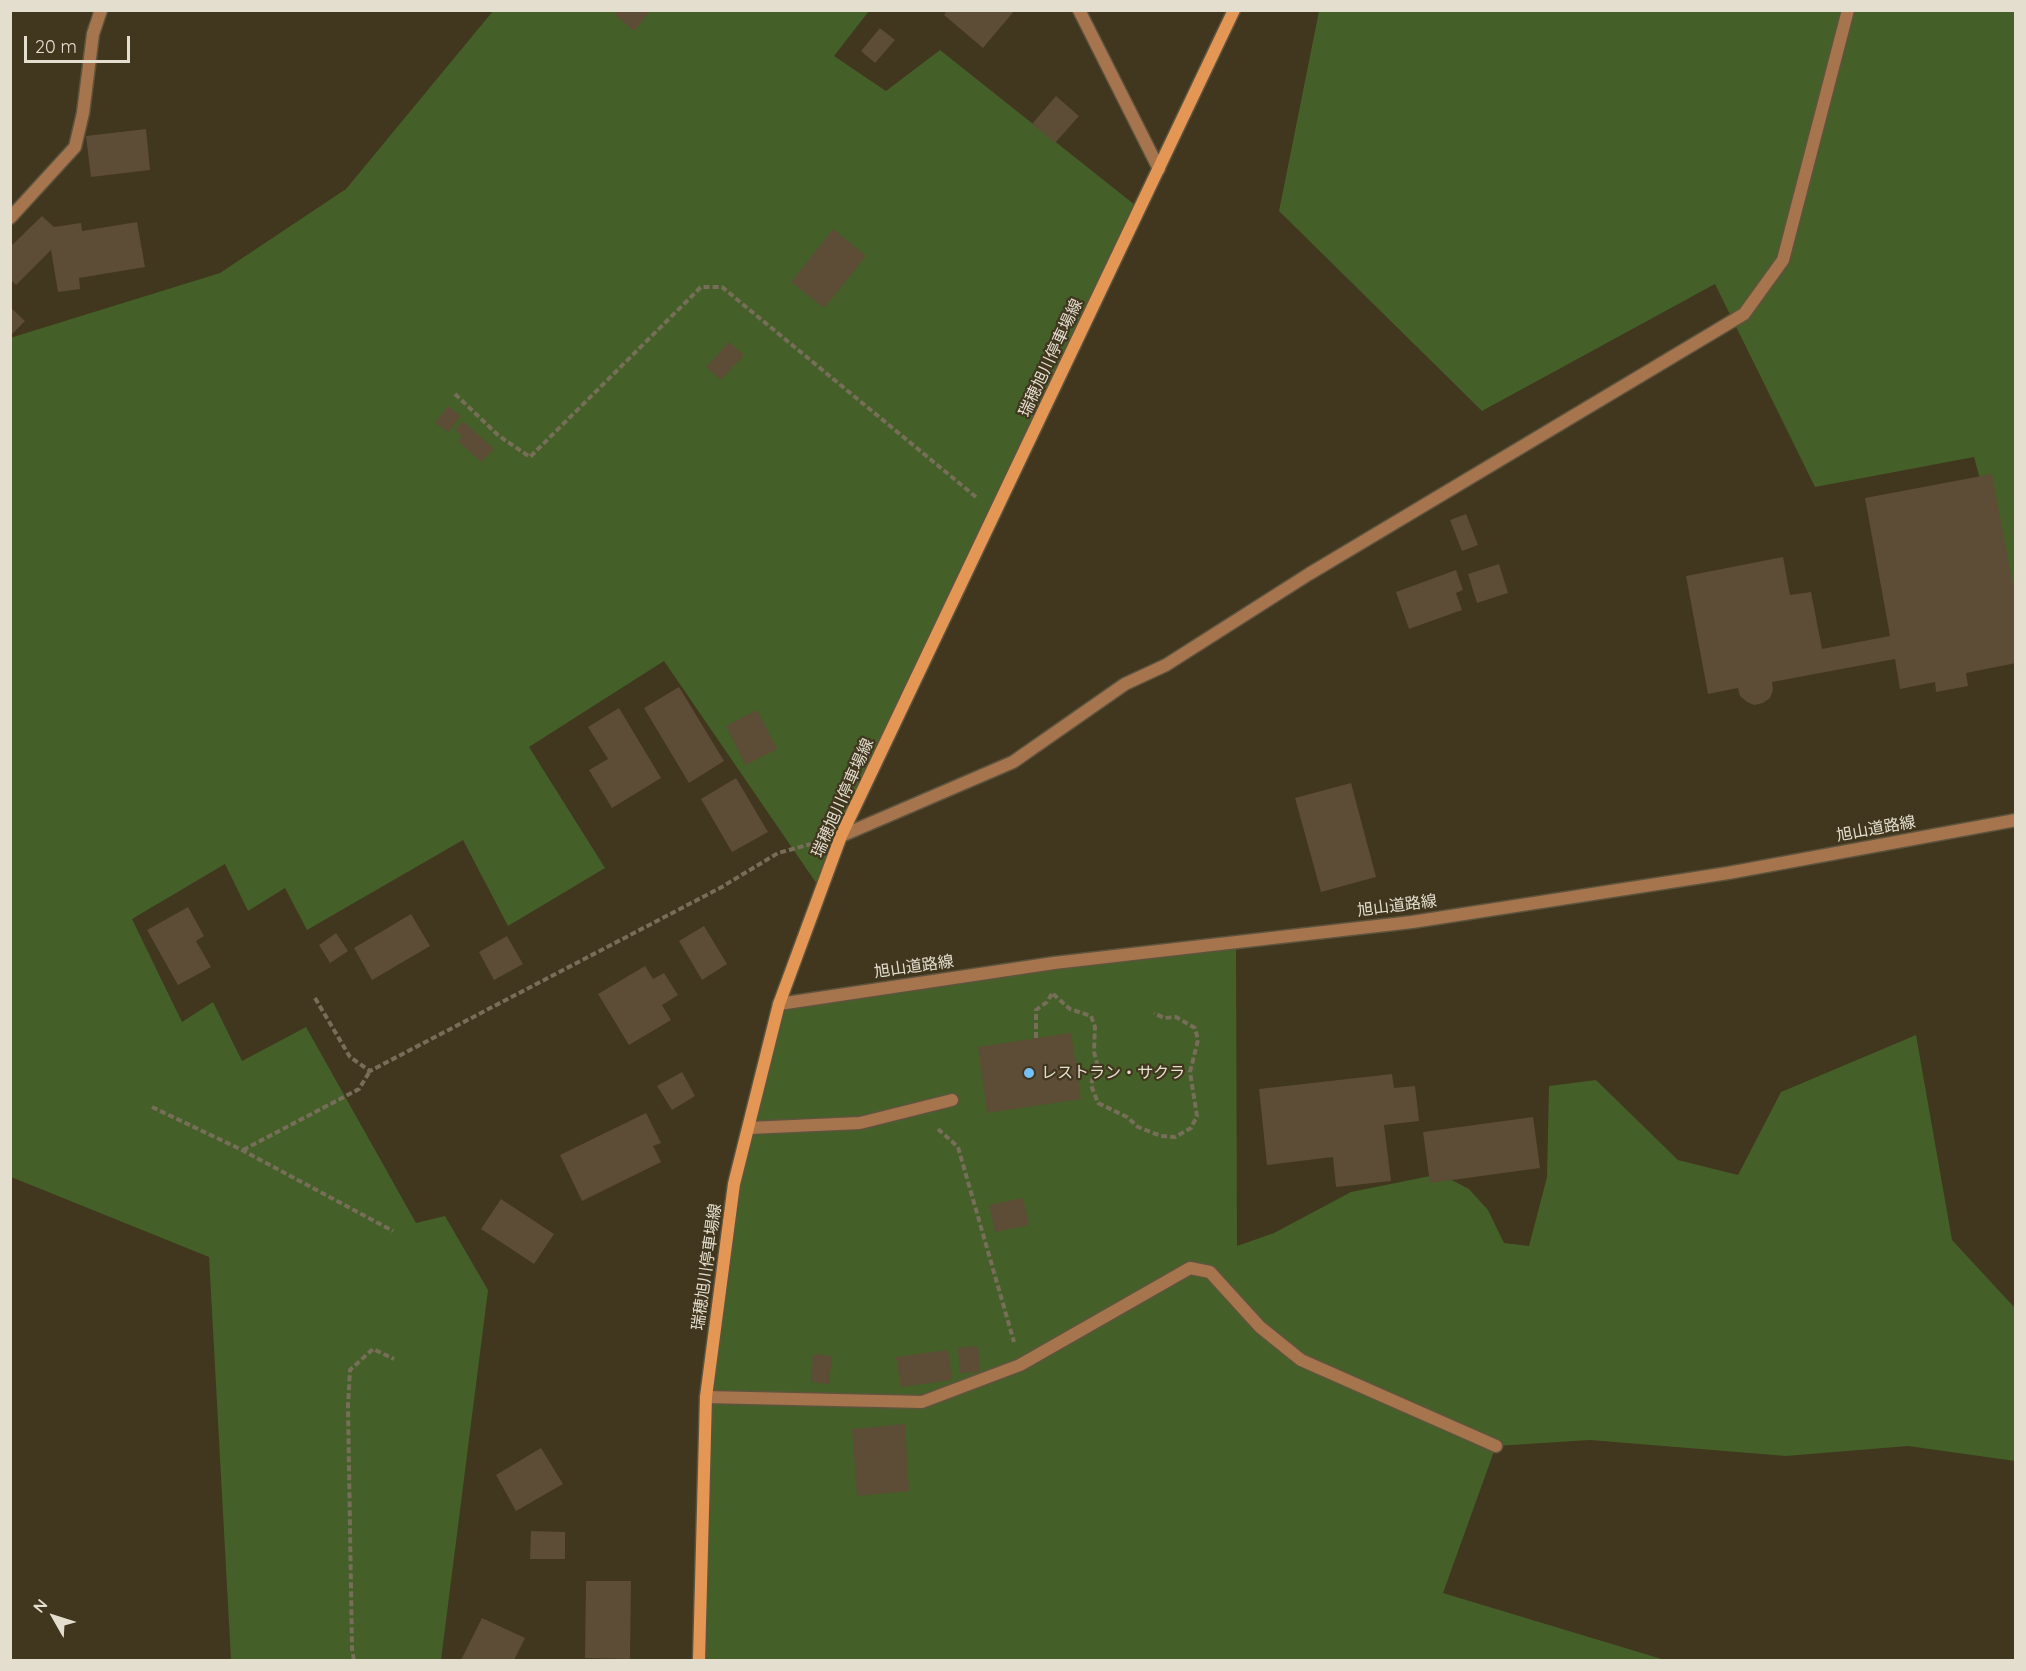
<!DOCTYPE html>
<meta charset="utf-8">
<style>
body{margin:0}
#map{position:relative;width:2026px;height:1671px;overflow:hidden;background:#41361e;font-family:Quicksand,sans-serif}
canvas{display:block}
.frame{position:absolute;inset:0;border:12px solid #e4decf;pointer-events:none}
.north{position:absolute;left:24px;top:1587px;width:60px;height:60px;-webkit-text-stroke:4px #41361e;paint-order:stroke;rotate:309deg;font-size:16px;font-weight:700;line-height:24px;text-align:center;color:#e4decf}
.north::after{content:'';display:block;margin:auto;width:21px;height:27px;background:#e4decf;clip-path:polygon(50% 0,100% 100%,50% 72%,0 100%)}
.scale{position:absolute;left:24px;top:36px;width:106px;height:27px;box-sizing:border-box;border:3px solid #e4decf;border-top:0;padding-left:8px;font-size:18px;line-height:21px;white-space:nowrap;color:#e4decf;-webkit-text-stroke:4px #41361e;paint-order:stroke}
</style>
<div id="map">
<canvas width="2026" height="1671"></canvas>
<div class="frame"></div>
<div class="north">N</div>
<div class="scale">20 m</div>
</div>
<script>
const ctx = document.querySelector('canvas').getContext('2d');
ctx.lineJoin = 'round';
function paint(path, color) { ctx.fillStyle = color; ctx.fill(path, 'evenodd'); }
function strokePath(path, color, width, dash) { ctx.strokeStyle = color; ctx.lineWidth = width; ctx.lineCap = dash ? 'butt' : 'round'; ctx.setLineDash(dash || []); ctx.stroke(path); }
function drawText(font, color, halo, rows, align = 'center') {
  ctx.font = font + ' Quicksand,"Noto Sans JP",sans-serif'; ctx.lineWidth = 4.5; ctx.setLineDash([]); ctx.textBaseline = 'middle'; ctx.strokeStyle = halo; ctx.fillStyle = color; for (const [text, x, y, turn = 0] of rows) {
    ctx.save(); ctx.translate(x, y); ctx.rotate((+turn || 0) * Math.PI / 180); ctx.textAlign = isNaN(turn) ? turn : align; if (halo) ctx.strokeText(text, 0, 0); ctx.fillText(text, 0, 0); ctx.restore();
  }
}
paint(new Path2D(`
 M493,11h376l-35,45 52,35 54,-41 200,159 -319,681 -157,-229 -135,86 76,121 -97,58 -45,-86 -156,90 -22,-42 -37,23 -23,-47 -93,55 50,103 31,-20 29,59 64,-34 110,196 29,-7 43,74 -47,370h-210l-22,-403 -198,-80 -1,-839 210,-65 126,-84z
 M1319,11h696v596l-41,-150 -159,30 -100,-203 -233,127 -203,-200z
 M1236,942l1,304 37,-13 77,-41 89,-18 29,15 19,21 16,33 25,3 18,-69 2,-91 47,-6 82,80 60,15 43,-83 135,-57 36,205 63,68v153l-107,-15 -122,10 -196,-16 -94,6 -53,147 222,67h-966l7,-263 28,-213 45,-180z`), '#445f27');
paint(new Path2D(`
 M619,10h32l-17,21 -19,-16z
 M947,10h68l-32,38 -39,-33z
 M880,28l15,12 -20,23 -14,-12z
 M1056,96l23,20 -24,27 -23,-19z
 M146,129l4,41 -59,7 -5,-41z
 M42,216l12,11 27,-4 1,8 55,-9 8,45 -66,11 1,11 -22,3 -7,-42 -35,35 -6,-6v-32z
 M833,229l33,27 -42,52 -33,-26z
 M10,307l15,14 -15,15z
 M729,342l15,13 -23,25 -15,-13z
 M448,406l13,10 -13,16 -13,-9z
 M463,421l31,28 -13,13 -23,-21 4,-5 -7,-6z
 M1992,474l24,127v62l-50,10 2,13 -32,6 -1,-10 -35,7 -5,-30 -123,23 1,8 -3,8 -7,5 -9,2 -7,-3 -7,-6 -2,-8 -30,6 -22,-118 97,-19 7,38 21,-3 11,57 68,-13 -25,-138z
 M1466,514l12,31 -16,6 -12,-31z
 M1499,564l9,29 -31,10 -9,-29z
 M1456,570l7,20 -7,3 6,17 -53,19 -13,-37z
 M679,687l45,74 -35,22 -45,-75z
 M619,708l42,70 -49,30 -23,-38 19,-11 -20,-32z
 M757,710l20,39 -32,16 -19,-39z
 M736,778l32,54 -36,20 -31,-53z
 M1351,783l25,94 -55,15 -26,-94z
 M188,907l16,29 -8,5 15,26 -33,18 -31,-55z
 M411,914l19,32 -58,34 -18,-32z
 M704,926l23,38 -25,16 -23,-39z
 M336,933l12,18 -18,12 -11,-18z
 M507,936l16,28 -29,16 -15,-28z
 M645,966l8,13 11,-6 14,22 -16,10 9,15 -42,25 -31,-51z
 M1071,1033l10,66 -94,14 -9,-66z
 M682,1072l13,24 -23,14 -15,-24z
 M1392,1074l2,14 21,-2 4,35 -35,4 7,56 -55,6 -3,-30 -66,8 -8,-76z
 M646,1113l15,30 -8,3 8,16 -79,39 -22,-46z
 M1533,1117l7,51 -110,15 -7,-51z
 M1023,1198l6,27 -34,7 -6,-27z
 M501,1199l53,35 -20,30 -53,-35z
 M978,1346l2,26 -20,1 -2,-25z
 M948,1350l4,30 -51,7 -5,-30z
 M813,1354l19,2 -3,28 -18,-2z
 M905,1424l4,67 -52,5 -5,-67z
 M541,1448l22,36 -47,27 -20,-36z
 M531,1531l34,1v27h-35z
 M586,1581h45l-1,78 -45,-1z
 M482,1618l43,20 -11,22h-53z`), '#5d4d36');
const service = new Path2D(`
 M10,218l65,-71 8,-34 10,-79 8,-24`);
const minor = new Path2D(`
 M1079,10l80,159
 M841,836l172,-74 112,-78 41,-19 143,-91 435,-260 39,-54 65,-250
 M779,1004l275,-41 358,-41 316,-49 288,-53
 M749,1128l111,-5 92,-23
 M706,1397l216,5 98,-37 170,-97 20,4 50,55 41,33 195,86`);
const secondary = new Path2D(`
 M699,1660l7,-263 28,-213 45,-180 62,-168 393,-826`);
strokePath(service, '#5e543e', 15);
strokePath(minor, '#5e543e', 15);
strokePath(secondary, '#5e543e', 15);
strokePath(new Path2D(`
 M455,394l44,42 31,21 171,-170h21l254,210
 M1053,994l17,15 21,7 4,11 -1,25 3,11 -6,22 7,18 29,14 11,10 23,9 14,1 16,-9 6,-12 -7,-44 8,-32 -3,-12 -19,-11 -12,1 -10,-5
 M315,998l35,59 20,14 350,-183 58,-35 33,-9
 M1036,1038v-28l11,-8 6,-10
 M152,1107l90,43 151,81
 M938,1129l20,18 56,195
 M243,1150l116,-61 11,-18
 M354,1660l-2,-11 -4,-243 2,-36 23,-21 21,10`), '#776e59', 4, [6, 3]);
strokePath(service, '#a6754d', 12);
strokePath(minor, '#a6754d', 12);
strokePath(secondary, '#e49654', 12);
for (const [x, y, r, color] of [
 [1029,1073,6,"#75c0f6"]
]) { const dot = new Path2D(); dot.arc(x, y, r, 0, 2 * Math.PI); ctx.fillStyle = color; ctx.fill(dot); strokePath(dot, '#41361e', 2); }
drawText('16px', '#e4decf', '#41361e', [
 ["瑞穂旭川停車場線",1051,358,-65],
 ["瑞穂旭川停車場線",843,798,-66],
 ["旭山道路線",1876,829,-10],
 ["旭山道路線",1397,906,-7],
 ["旭山道路線",914,967,-8],
 ["瑞穂旭川停車場線",707,1267,-82]
]);
drawText('16px', '#e4decf', '#41361e', [
 ["レストラン・サクラ",1041,1073]
], 'left');
</script>
